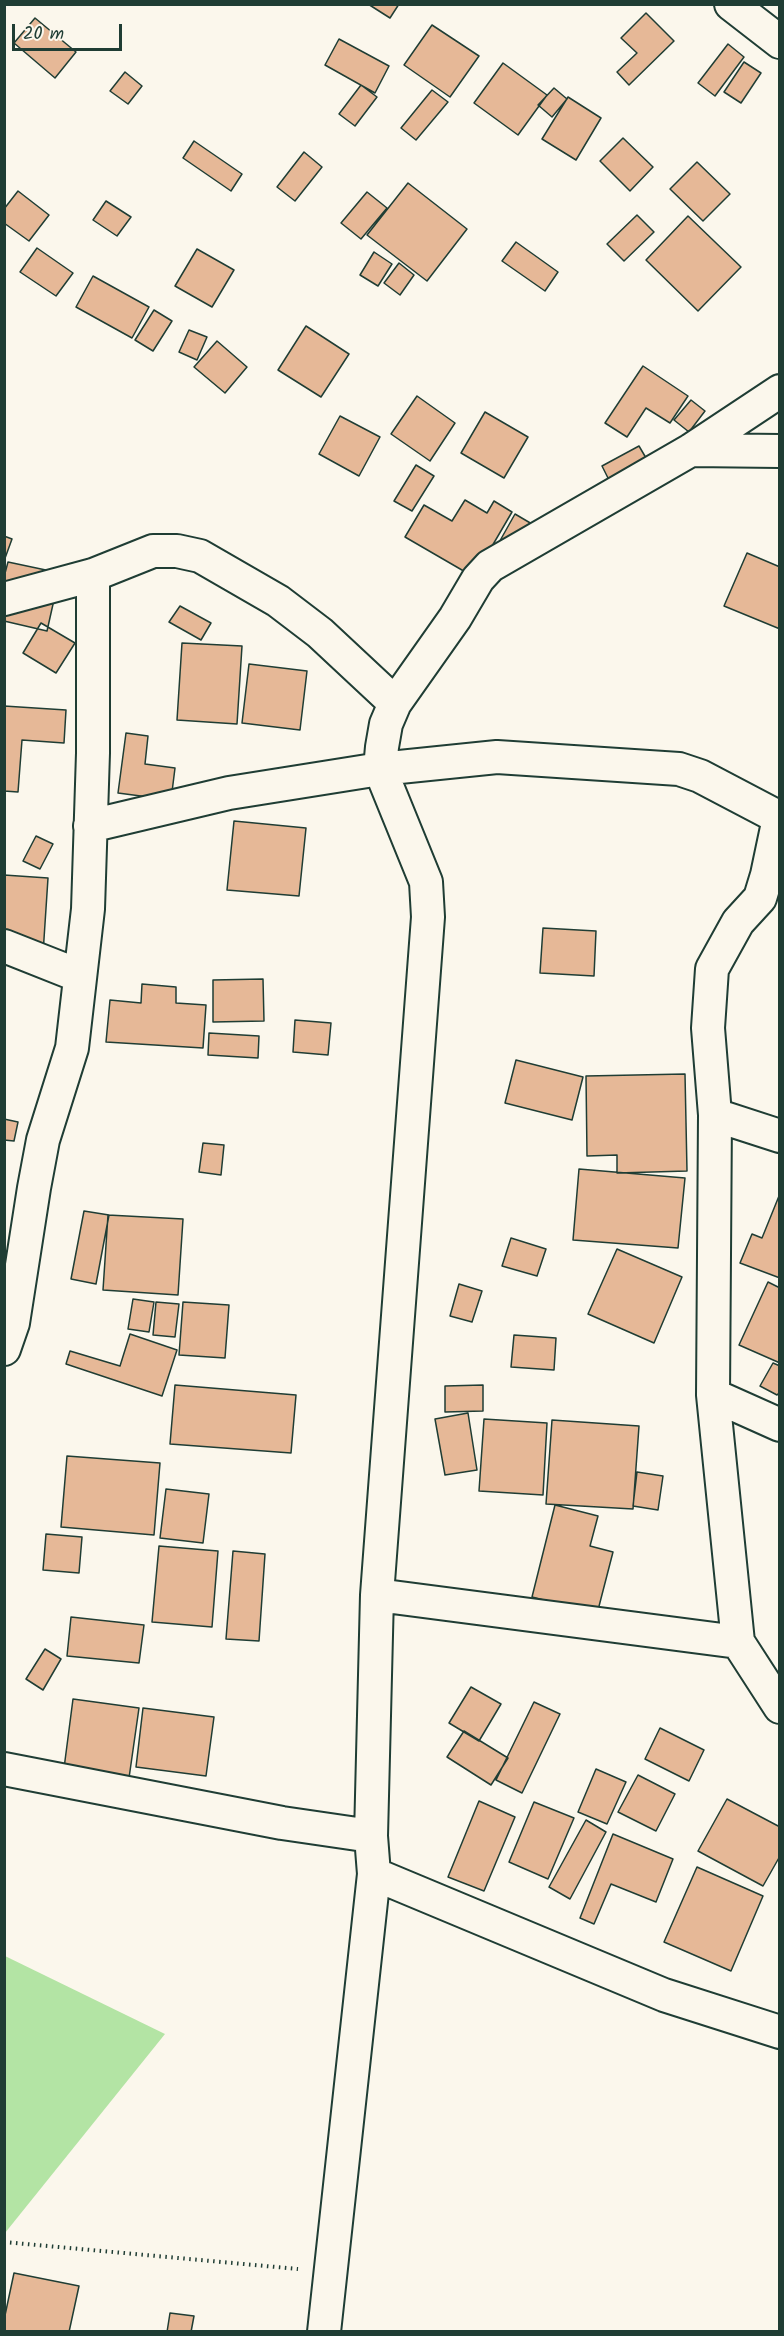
<!DOCTYPE html>
<style>
body{margin:0}
#map{position:relative;width:784px;height:2336px;overflow:hidden;background:#fbf7ec;font-family:Kalam,sans-serif}
canvas{display:block}
.frame{position:absolute;inset:0;border:6px solid #1f3d34;pointer-events:none}
.scale{position:absolute;left:12px;top:24px;width:110px;height:27px;box-sizing:border-box;border:3px solid #1f3d34;border-top:0;padding-left:8px;font-size:18px;line-height:21px;white-space:nowrap;color:#1f3d34;-webkit-text-stroke:4px #fbf7ec;paint-order:stroke}
</style>
<div id="map">
<canvas width="784" height="2336"></canvas>
<div class="frame"></div>
<div class="scale">20 m</div>
</div>
<script>
const ctx = document.querySelector('canvas').getContext('2d');
ctx.lineJoin = 'round';
function paint(path, color) { ctx.fillStyle = color; ctx.fill(path, 'evenodd'); }
function strokePath(path, color, width, dash) { ctx.strokeStyle = color; ctx.lineWidth = width; ctx.lineCap = dash ? 'butt' : 'round'; ctx.setLineDash(dash || []); ctx.stroke(path); }
paint(new Path2D(`
 M5,1956l160,78 -160,199z`), '#b3e4a4');
const building = new Path2D(`
 M368,4h31l-9,14z
 M646,13l28,28 -45,44 -12,-13 20,-19 -16,-15z
 M35,18l41,34 -21,26 -41,-35z
 M432,25l47,31 -29,41 -46,-32z
 M339,39l50,27 -14,27 -50,-28z
 M728,44l16,13 -29,39 -17,-13z
 M744,62l17,11 -20,30 -17,-11z
 M503,63l44,32 -29,40 -44,-32z
 M125,72l17,14 -14,18 -18,-13z
 M361,85l16,12 -22,29 -16,-12z
 M554,88l13,11 -15,18 -14,-12z
 M432,90l16,12 -32,38 -15,-12z
 M568,97l33,21 -25,42 -34,-21z
 M623,138l30,29 -23,24 -30,-30z
 M194,141l48,33 -11,17 -48,-33z
 M304,152l18,15 -27,34 -18,-14z
 M697,162l33,32 -27,27 -33,-32z
 M408,183l59,46 -40,52 -60,-46z
 M18,191l31,24 -20,26 -25,-18v-14z
 M367,192l20,16 -26,31 -20,-16z
 M106,201l25,16 -14,19 -24,-16z
 M637,215l17,17 -30,29 -17,-17z
 M688,216l53,51 -43,44 -52,-51z
 M516,242l42,30 -13,19 -43,-30z
 M37,248l36,25 -17,23 -36,-24z
 M197,249l37,21 -22,37 -37,-21z
 M374,252l18,12 -14,22 -18,-11z
 M399,263l15,12 -14,20 -16,-12z
 M93,276l56,31 -17,31 -56,-31z
 M154,310l18,11 -19,30 -18,-11z
 M306,326l43,28 -28,43 -43,-27z
 M189,330l18,7 -10,23 -18,-8z
 M217,341l30,26 -22,26 -31,-26z
 M643,366l45,30 -18,27 -24,-15 -19,29 -22,-14z
 M417,396l38,27 -25,38 -39,-27z
 M691,400l14,11 -16,21 -15,-12z
 M485,412l43,25 -24,41 -43,-25z
 M340,416l40,21 -21,39 -40,-22z
 M639,446l10,17 -38,21 -9,-18z
 M416,465l18,11 -22,35 -18,-10z
 M465,500l22,13 7,-12 18,11 -38,65 -69,-40 19,-32 28,16z
 M515,514l17,10 -44,38z
 M4,536l8,3 -8,22z
 M747,553l33,14v62l-56,-23z
 M8,562l52,11 -13,58 -43,-10v-44z
 M180,606l31,17 -10,17 -32,-18z
 M41,623l34,20 -19,30 -33,-20z
 M182,643l60,3 -5,78 -60,-4z
 M249,664l58,7 -7,59 -58,-7z
 M4,706l62,4 -2,33 -42,-3 -4,52 -14,-1z
 M126,733l22,3 -3,28 30,4 -4,32 -53,-7z
 M234,821l72,7 -7,68 -72,-6z
 M36,836l17,8 -13,25 -17,-8z
 M4,875l44,3 -5,76 -39,-3z
 M543,928l53,3 -2,45 -54,-3z
 M263,979l1,42 -51,1v-42z
 M142,984l34,3v16l30,2 -3,43 -97,-6 4,-42 31,3z
 M295,1020l36,3 -3,32 -35,-3z
 M209,1033l50,3 -1,22 -50,-3z
 M516,1060l67,17 -11,43 -67,-17z
 M685,1074l2,97 -70,2v-18l-30,1 -1,-80z
 M4,1119l14,3 -4,19 -10,-1z
 M203,1143l21,2 -3,30 -22,-3z
 M579,1169l106,9 -7,70 -105,-8z
 M779,1196h1v82l-40,-15 12,-29 10,4z
 M84,1211l25,4 -13,69 -25,-5z
 M108,1215l75,4 -5,76 -75,-5z
 M511,1238l35,11 -9,27 -35,-10z
 M617,1249l65,28 -28,66 -66,-29z
 M768,1282l12,6v75l-41,-18z
 M459,1284l23,7 -10,31 -22,-6z
 M133,1299l21,3 -5,30 -21,-3z
 M156,1302l23,2 -4,33 -22,-2z
 M183,1302l46,3 -4,53 -46,-3z
 M130,1334l47,16 -15,46 -96,-32 4,-13 50,15z
 M514,1335l42,3 -2,32 -43,-3z
 M773,1363l7,3v26l-3,3 -17,-9z
 M175,1385l121,10 -5,58 -121,-9z
 M483,1385v26l-38,1v-26z
 M468,1413l9,57 -32,5 -10,-56z
 M484,1419l63,4 -4,72 -64,-4z
 M552,1420l87,6 -6,83 -87,-5z
 M67,1456l93,7 -6,72 -93,-8z
 M637,1472l26,4 -5,34 -25,-4z
 M166,1489l43,5 -6,49 -43,-5z
 M555,1505l43,11 -8,30 23,6 -16,62 -65,-17z
 M46,1534l36,3 -3,36 -36,-3z
 M159,1546l59,5 -6,76 -60,-5z
 M233,1551l32,3 -6,87 -33,-2z
 M71,1617l73,8 -5,38 -72,-7z
 M45,1649l16,10 -18,31 -17,-11z
 M471,1687l30,17 -22,37 -30,-18z
 M73,1699l66,9 -11,77 -65,-9z
 M534,1702l26,12 -38,79 -26,-13z
 M143,1708l71,9 -8,59 -70,-9z
 M660,1728l44,22 -15,31 -44,-22z
 M464,1731l44,27 -17,27 -44,-28z
 M596,1769l30,13 -19,42 -29,-12z
 M638,1775l37,19 -19,37 -38,-19z
 M727,1799l53,28v29l-17,30 -65,-35z
 M479,1801l36,16 -31,74 -36,-14z
 M534,1802l40,16 -26,61 -39,-17z
 M586,1820l20,12 -36,67 -21,-12z
 M613,1834l60,25 -17,43 -45,-18 -17,40 -14,-6z
 M697,1867l66,29 -32,75 -67,-29z
 M14,2273l65,13 -10,46h-65v-12z
 M170,2313l24,3 -3,16h-24z`);
paint(building, '#e6b897');
strokePath(building, '#1f3d34', 1.5);
const street = new Path2D(`
 M731,4l49,38
 M691,450l89,1
 M4,599l89,-24 60,-24h24l23,5 78,45 42,32 75,70
 M90,826l139,-33 151,-24 117,-12 182,12 21,7 80,42
 M4,946l76,30
 M715,1115l65,21
 M4,1349l9,-26 21,-135 9,-48 29,-92 16,-139 5,-156v-178
 M713,1395l67,30
 M377,1595l361,47 42,65
 M738,1642l-25,-247 2,-280 -7,-87 4,-59 26,-47 22,-24 7,-23 12,-57
 M4,1769l278,54 89,13
 M374,1874l290,121 116,37
 M324,2332l50,-458 -3,-38 6,-241 51,-678 -2,-35 -46,-113 2,-22 4,-23 9,-21 60,-85 23,-39 12,-13 201,-116 89,-59`);
strokePath(street, '#1f3d34', 36);
strokePath(new Path2D(`
 M4,2242l294,27`), '#1f3d34', 4, [1.5, 4.5]);
strokePath(street, '#fbf7ec', 32);
</script>
